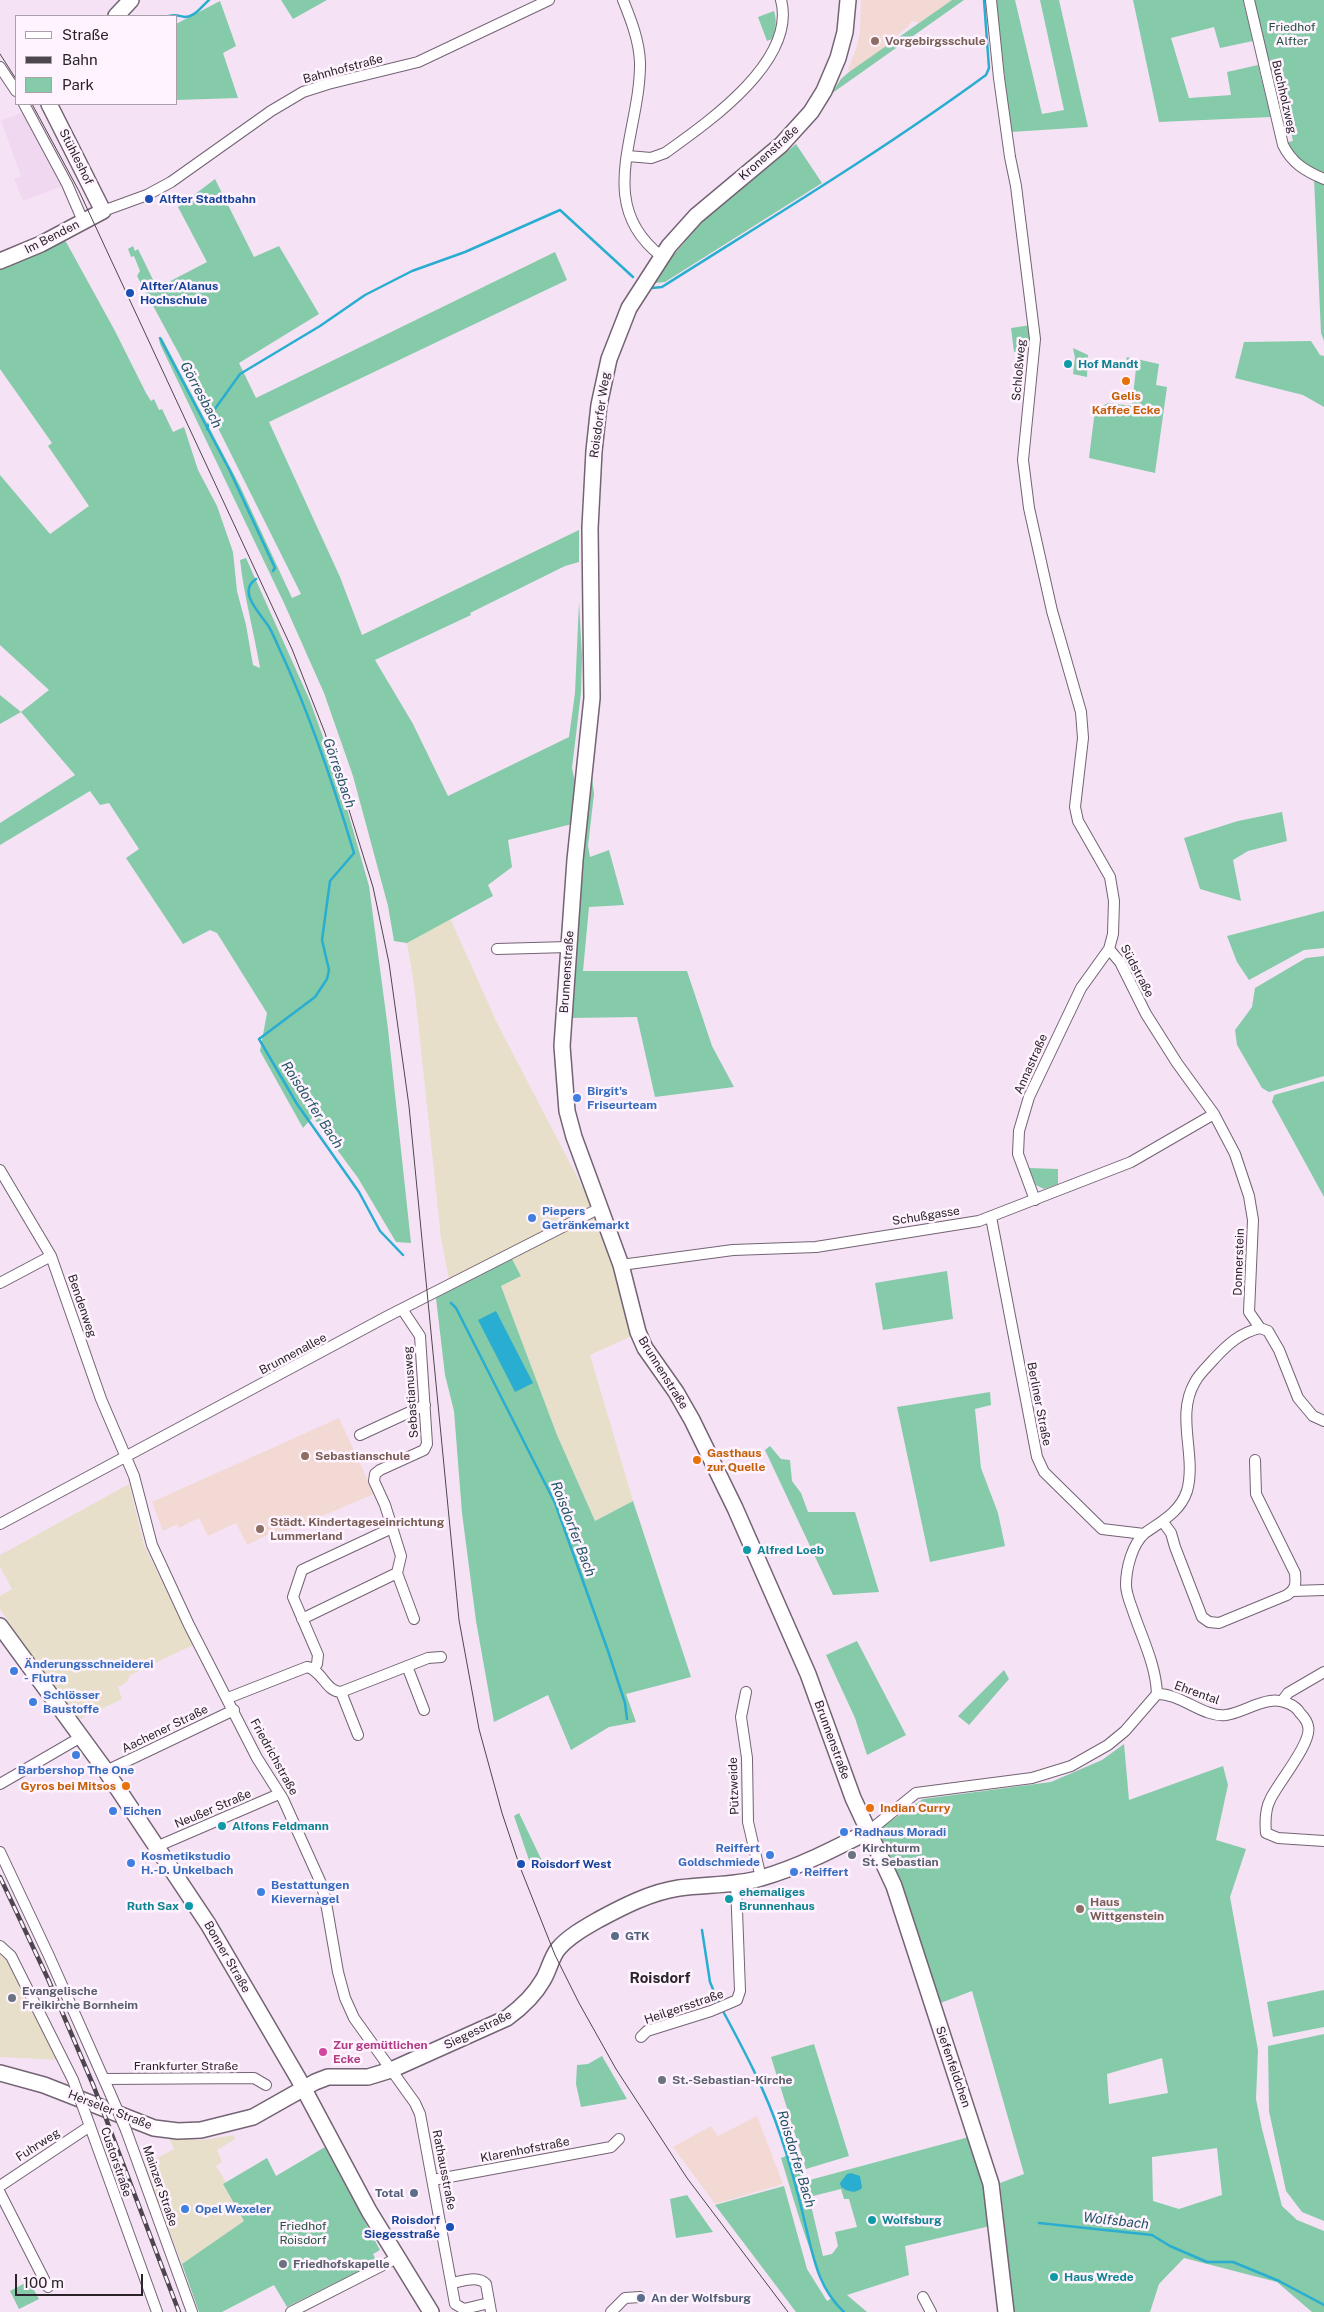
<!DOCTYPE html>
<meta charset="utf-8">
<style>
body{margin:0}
#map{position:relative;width:1324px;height:2312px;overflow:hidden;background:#f5e3f5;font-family:"Public Sans",sans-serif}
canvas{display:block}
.legend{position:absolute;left:15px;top:15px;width:162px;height:90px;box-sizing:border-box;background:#fef3fe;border:1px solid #a9a0a9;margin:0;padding:6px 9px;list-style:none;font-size:15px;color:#2a242a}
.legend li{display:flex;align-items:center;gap:10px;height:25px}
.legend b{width:25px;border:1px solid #a9a0a9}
.scale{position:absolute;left:15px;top:2274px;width:128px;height:22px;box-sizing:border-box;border:2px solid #2a242a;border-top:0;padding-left:6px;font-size:15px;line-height:18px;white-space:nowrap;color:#2a242a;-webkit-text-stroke:4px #fef3fe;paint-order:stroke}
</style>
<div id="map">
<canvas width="1324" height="2312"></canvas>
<ul class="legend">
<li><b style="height:6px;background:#fff"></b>Straße</li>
<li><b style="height:6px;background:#4e464e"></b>Bahn</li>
<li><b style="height:14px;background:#85caa9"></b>Park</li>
</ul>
<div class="scale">100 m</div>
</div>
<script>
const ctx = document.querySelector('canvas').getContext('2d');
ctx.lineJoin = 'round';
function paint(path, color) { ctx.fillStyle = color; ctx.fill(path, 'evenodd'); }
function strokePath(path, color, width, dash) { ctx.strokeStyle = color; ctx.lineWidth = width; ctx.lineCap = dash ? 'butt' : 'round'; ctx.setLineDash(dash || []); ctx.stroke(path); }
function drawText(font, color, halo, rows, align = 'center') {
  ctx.font = font + ' "Public Sans",sans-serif'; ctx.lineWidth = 5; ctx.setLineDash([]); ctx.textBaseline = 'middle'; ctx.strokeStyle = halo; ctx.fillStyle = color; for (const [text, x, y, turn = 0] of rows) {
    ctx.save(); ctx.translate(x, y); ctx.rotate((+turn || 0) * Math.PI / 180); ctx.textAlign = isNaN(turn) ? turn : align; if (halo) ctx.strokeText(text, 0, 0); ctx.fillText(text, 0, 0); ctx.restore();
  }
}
paint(new Path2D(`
 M450,918l47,105 101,194 20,58 16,60 -44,20 43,146 -38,20 -38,-86 -56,-149 20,-10 -14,-27 -58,30 -8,-41 -27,-254 -7,-41z
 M129,1484l15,61 49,100 -63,30 -3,7 -9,5 4,12 -46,22 -76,-112v-13l12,-7 -12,-22v-12z
 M0,1944l59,116 -59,-3z
 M234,2135l1,4 -18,11 5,12 -6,4 10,16 -3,2 21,37 -62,43 -36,-93 -9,-2 37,-20 -5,-11 35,2z`), '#e8dfca');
paint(new Path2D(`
 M28,110l39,74 -44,17 -9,-22 7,-3 -20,-55z`), '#f0d8f0');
paint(new Path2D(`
 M861,0h91l-33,23 -7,-2 -4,6 -12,9 -10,11 -37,25 -1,-3 9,-23 3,-15z
 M339,1418l35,76 -99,42 -2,-4 -26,13 -11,-22 -28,13 -9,-18 -20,10 -2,-4 -14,7 -11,-29z
 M757,2116l26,68 -68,20 -42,-57 38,-21 7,10z`), '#f3d9d3');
paint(new Path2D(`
 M281,0h46l-34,19z
 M952,0h12l-133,94 10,-15 8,-7z
 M996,0h19l27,114 22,-4 -24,-110h19l29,127 -77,5z
 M1133,0h110l10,41 -33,7 -6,-21 -43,11 18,60 42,-3 -4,-23 31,-7 13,52 -112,5z
 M1252,0h72v175l-27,-16 -9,-17 5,-1 -10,-46 -6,1 -7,-18z
 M220,1l16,45 -13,7 15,45 -62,2v-76z
 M774,11c3,10 2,17 -2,28l-5,2 -9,-24z
 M796,144l26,39 -157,99 -10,1 16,-25 31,-36z
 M215,179l39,78 25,-11 40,68 -80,49 17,35 299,-146 12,28 -298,142 71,155 22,58 217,-105v32l-14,4 -95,47 1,2 -96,45 38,64 35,72 121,-59 6,-44 4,-91 3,55 -1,36 -9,75 4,19 -4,37 -64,16 4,27 -24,18 5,11 -86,47 -13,-2 -6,-35 -35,-130 -29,-83 -40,-90 -124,-259 -1,-6h3l78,148 52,112 9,-4 -95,-190 -69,-128 3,-5 -6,-15 -3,1 -3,-8 5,-3 2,5 3,-2 19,39 50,-26 -29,-55z
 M1314,179l10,5v157l-3,-8z
 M65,240l50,91 31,62 5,8 3,-2 5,11 3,-1 11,23 11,-5 14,43 19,36 16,46 4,39 9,34 7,40 7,3c-6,-36 -16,-72 -20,-108l6,-2 64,143 29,80 30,105 19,143 23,214 -15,-1 -38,-64 -45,-61 -10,11 -43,-77 7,-38 -50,-80 -7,-3 -27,14 -57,-86 13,-9 -30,-46 -9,2 -10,-14 -90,54v-22l75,-48 -54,-63 -21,12v-29l21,17 28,-22 -49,-45v-170l50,59 39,-28 -41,-60 4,-3 -52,-74v-102z
 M1031,325l1,22 -18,5 -3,-24z
 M1311,341l9,14 4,1v51l-21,-12 -68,-17 9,-36z
 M1073,348l15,7 -1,22 -14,-3 2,-16z
 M1127,357l32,7 -3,21 11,2 -12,86 -66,-15 6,-48 13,-7 24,3 4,-38 -11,-1z
 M591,768l3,26 -6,52 2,11 19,-7 15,55 -35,2 -6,64h104l25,75 22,41 -79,10 -18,-80 -68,1 16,-217z
 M1282,812l5,29 -39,10 -15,9 8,41 -41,-12 -16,-51 54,-17z
 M1324,911v37l-20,2 -55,30 -12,-18 -10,-26z
 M1324,956v120l-55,16 -7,-4 -25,-43 -2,-15 17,-23 3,-19 51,-30z
 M1324,1081v116l-52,-95 2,-7z
 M1029,1168l29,1v15l-14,5 -8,-4z
 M512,1259l9,17 -20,10 56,149 38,86 38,-20 58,176 -65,17 10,28 -27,5 -38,23 -23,-55 -54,27 -18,-101 -14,-108 -8,-102 -9,-36 -9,-77z
 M947,1271l6,48 -70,11 -8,-47z
 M990,1392l1,13 -16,4 6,59 17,45 7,33 -75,16 -33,-155z
 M770,1446l11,13 9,1 2,21 9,12 7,19h47l24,80 -46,3 -68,-145z
 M857,1641l49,94 -39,20 -12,-37 -29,-63z
 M1004,1670l5,9 -40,46 -11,-9z
 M1124,1744l5,56 94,-34 5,19 -12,55 30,9 -16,48 28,153 -2,49 6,30 20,77 15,14 27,11v81h-12l-35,-30 -93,-24 -25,26 -9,28h-136l-14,-129 24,-9 -52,-183 -34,13 -42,-131 -18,-43 45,-31 128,-17 51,-22zM1162,2058l6,35 -59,11 -2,-30zM1217,2148l5,47 -43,14 -26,-8 -1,-44z
 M519,1813l25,52 -10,3 -5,-8 -15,-44z
 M1324,1990v37l-51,10 -6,-35z
 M1324,2034v187l-22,-9 -16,-21 -17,-80 -1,-65z
 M814,2044l35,112 -43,13 -35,-112z
 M602,2056l25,43 -46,8 -5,-23 1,-19 11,-1z
 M969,2137l12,37 9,52 -85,20 4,29 -62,20 20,17h-71l-81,-107 69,-19 23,83 20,32 5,-3c-24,-44 -36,-92 -51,-140l15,-6 10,29zM841,2189l3,10h5l8,28 -22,5 3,14 -6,8 -9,2 -14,-59z
 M325,2147l55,103 -7,4 4,8 -90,45 -13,-22 -52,27h-23l-17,-48 62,-43 -21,-37 44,-26 9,18z
 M687,2195l26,37 -37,6 -6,-39z
 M29,2281l10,18 -20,10 -9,-18z`), '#85caa9');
paint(new Path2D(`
 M496,1311l37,72 -18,9 -37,-72z
 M851,2173l9,3 2,12c-7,6 -13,4 -21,-1l-1,-4 7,-9z`), '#29add0');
strokePath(new Path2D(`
 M169,16c7,-2 10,0 16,1 10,0 17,-11 24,-17
 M652,288l10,-1c109,-69 220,-136 324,-212l3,-7 -5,-68
 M160,338l70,133 45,97 -2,3
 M207,429l5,-16 28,-39 80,-48 45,-31 47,-24 53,-19 95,-42 73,67
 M256,579c-20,13 6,36 13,48 4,7 7,14 10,21 31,66 54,135 75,205l-24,28 -8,59 7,30 -2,9 -12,18 -56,42 38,65 62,88 21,39 23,24
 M451,1303l5,5 99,195 53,148 17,52 2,16
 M702,1930l8,52 8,19
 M724,2013c21,39 42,79 56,121 10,29 18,59 25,89 8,33 13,65 39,89
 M1039,2223l113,12 18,11 37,16h26l46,19 45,24`), '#29add0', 2.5);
const street = new Path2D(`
 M623,0c8,20 16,40 17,62 1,71 -47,141 21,194
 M991,0l8,78 11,79 6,29 19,153 -12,121 6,48 23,103 29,101 2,26 -8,69 3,14 32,56 4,24 -1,33 -4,15 -28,39 -52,109 -10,34 -1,23 17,46
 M1249,0l34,145c9,18 22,26 41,34
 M0,67l16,24
 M24,104l43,80 16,37
 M628,156l23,2 14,-5c42,-30 132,-92 116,-153
 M103,211l44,-16 24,-13 100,-71 32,-19 25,-8 90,-22 131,-62
 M497,949l71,-2
 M1109,949l11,13 26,52 31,49 37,51 21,40 14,42 4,24 -4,92 11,16 8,3 11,19 19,48 15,18 11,5
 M0,1170l51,86 50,143 33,77 18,69 37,80 68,133 26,41 37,82 5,16 13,75 7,26 9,20 61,85 5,11 35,190 9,5 25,-6
 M991,1217l46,240 7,15 58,57 42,5
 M621,1265l112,-15 83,-3 163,-26 152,-59 83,-48
 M0,1283l51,-27
 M402,1309l18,27 7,108 -3,6 -44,20 -5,4 -1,7 11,24 16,51 -4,17 17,46
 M360,1435l65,-30
 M1163,1522l8,11 4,14 27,70 7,5 10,1 68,-28c9,-6 9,-11 8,-22l-39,-79 -1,-34
 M0,1524l386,-207 214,-109
 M1293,1591l31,-1
 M302,1619l95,-46
 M407,1666l17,44
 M314,1668l3,-4 1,-9 -25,-58 9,-27 90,-42
 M341,1692l17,43
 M746,1692l-5,25 6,41 1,64 13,56
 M1157,1694c-1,-28 -14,-54 -23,-80 -3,-9 -8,-20 -8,-29 0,-16 6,-41 19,-52 17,-12 35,-21 42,-42 10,-36 -12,-75 8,-109 4,-8 13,-16 19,-23 14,-15 26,-26 46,-31
 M1157,1694c23,-1 47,24 69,21 15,-2 29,-12 44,-14 10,-2 25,3 30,12 3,3 7,8 8,13 5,16 -31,58 -38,74 -5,10 -5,22 -4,33l12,5 46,3
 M228,1698l79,-31c15,3 19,25 34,25l87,-34 13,-1
 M1282,1701l6,-8 36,-21
 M106,1771l128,-61
 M0,1784l81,-47
 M869,1831l47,-38 116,-15 39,-12 37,-21 17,-14 32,-37
 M156,1847l123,-53
 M0,1852l49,104 61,137
 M0,1946l11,10 62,124
 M641,2037l6,-6 64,-20 26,-11 3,-9 -4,-108
 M104,2079l150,-1 12,7
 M87,2118l70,194
 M126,2130l66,182
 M433,2180l178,-33 8,-8
 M0,2186l90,-60
 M0,2193l48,94
 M452,2283c11,-2 26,-8 34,1l5,28
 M923,2297l8,15
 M291,2312l106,-54
 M611,2312l14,-14 15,-1`);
const secondary = new Path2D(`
 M848,0l-3,32 -7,26 -14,33 -13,21 -30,33 -85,71 -27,30 -40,62 -20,51 -10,46 -5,46 -4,77 2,170 -17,162 -13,186 5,65 7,26 47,128 17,67 7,16 31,44 16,28 43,88 73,166 45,124 41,88 97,298 15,128
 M116,16l15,-16
 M0,261l41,-17 62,-33 -54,-107
 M0,1626l106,145 102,153 90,154 71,133 62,101
 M0,2073l44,12 110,43 24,3 23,-1 52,-13 62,-35 13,-5h40l23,-7 116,-52c15,-11 27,-22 36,-38 6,-10 8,-22 15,-31 10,-12 26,-21 40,-29 24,-13 53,-28 81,-32 27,-4 56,-2 82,-10 36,-10 75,-30 108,-47`);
strokePath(street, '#736373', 12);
strokePath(secondary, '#736373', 18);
strokePath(street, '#fff', 10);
strokePath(secondary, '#fff', 15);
strokePath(new Path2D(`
 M0,54l16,25
 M32,104l47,87 213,458 33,84 48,154 16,76 20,143 50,514 20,109 23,84 18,54 35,88 24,48 37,66 71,109 101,134`), '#4e464e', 1);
const rail = new Path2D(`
 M0,1877l48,102 46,108 85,225`);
strokePath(rail, '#4e464e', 4.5);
strokePath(rail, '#fef3fe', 2.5, [8]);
const streetBridge = new Path2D(`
 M73,2080l14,38
 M110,2093l16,37`);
strokePath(streetBridge, '#736373', 12, []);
strokePath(streetBridge, '#fff', 10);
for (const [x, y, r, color] of [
 [875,41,5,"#8d6e63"],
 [149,199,5,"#1a4fb4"],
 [130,293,5,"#1a4fb4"],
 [1068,364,5,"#0f9aa8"],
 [1126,381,5,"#e8710a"],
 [577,1098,5,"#3f7fe0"],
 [532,1218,5,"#3f7fe0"],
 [305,1456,5,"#8d6e63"],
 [697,1460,5,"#e8710a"],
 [260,1529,5,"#8d6e63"],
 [747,1550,5,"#0f9aa8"],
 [14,1671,5,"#3f7fe0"],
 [33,1702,5,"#3f7fe0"],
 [76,1755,5,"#3f7fe0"],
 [126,1786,5,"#e8710a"],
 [870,1808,5,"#e8710a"],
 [113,1811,5,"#3f7fe0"],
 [222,1826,5,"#0f9aa8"],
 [844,1832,5,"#3f7fe0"],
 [770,1855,5,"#3f7fe0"],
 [852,1855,5,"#6b7280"],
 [131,1863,5,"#3f7fe0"],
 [521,1864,5,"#1a4fb4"],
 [794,1872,5,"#3f7fe0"],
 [261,1892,5,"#3f7fe0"],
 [729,1899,5,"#0f9aa8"],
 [189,1906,5,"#0f9aa8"],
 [1080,1909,5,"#8d6e63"],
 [615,1936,5,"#5c6f8a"],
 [12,1998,5,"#6b7280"],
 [323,2052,5,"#d1479c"],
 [662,2080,5,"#6b7280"],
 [414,2193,5,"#5c6f8a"],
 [185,2209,5,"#3f7fe0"],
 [872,2220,5,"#0f9aa8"],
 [450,2227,5,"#1a4fb4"],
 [283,2264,5,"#6b7280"],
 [1054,2277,5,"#0f9aa8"],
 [641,2298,5,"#5c6f8a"]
]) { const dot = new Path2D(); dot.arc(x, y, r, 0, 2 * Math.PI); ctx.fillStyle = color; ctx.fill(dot); strokePath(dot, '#fef3fe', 2); }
drawText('12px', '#244f3c', '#fef3fe', [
 ["Friedhof",1292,27],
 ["Alfter",1292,41],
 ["Friedhof",303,2226],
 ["Roisdorf",303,2240]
]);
drawText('bold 12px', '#785e54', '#fef3fe', [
 ["Vorgebirgsschule",885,41],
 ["Sebastianschule",315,1456],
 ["Städt. Kindertageseinrichtung",270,1522],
 ["Lummerland",270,1536],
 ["Haus",1090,1902],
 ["Wittgenstein",1090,1916]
], 'left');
drawText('12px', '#2a242a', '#fef3fe', [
 ["Bahnhofstraße",343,69,-15],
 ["Buchholzweg",1284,97,77],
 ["Kronenstraße",769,153,-42],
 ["Stühleshof",76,157,63],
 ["Im Benden",52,237,-27],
 ["Schloßweg",1019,370,-85],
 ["Roisdorfer Weg",600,415,-82],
 ["Südstraße",1137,971,62],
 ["Brunnenstraße",567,972,-86],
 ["Annastraße",1031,1064,-66],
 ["Schußgasse",926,1216,-9],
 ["Donnerstein",1239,1262,-88],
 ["Bendenweg",82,1306,71],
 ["Brunnenallee",293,1354,-28],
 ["Brunnenstraße",663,1373,58],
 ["Sebastianusweg",411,1392,-94],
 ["Berliner Straße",1039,1404,79],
 ["Ehrental",1197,1693,20],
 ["Aachener Straße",165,1729,-26],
 ["Brunnenstraße",832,1740,70],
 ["Friedrichstraße",274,1757,61],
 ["Pützweide",734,1786,-92],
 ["Neußer Straße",213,1809,-23],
 ["Bonner Straße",227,1957,60],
 ["Heilgersstraße",684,2007,-19],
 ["Siegesstraße",478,2030,-26],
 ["Frankfurter Straße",186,2066],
 ["Siefenfeldchen",953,2067,71],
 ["Herseler Straße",110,2110,21],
 ["Fuhrweg",38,2145,-33],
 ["Klarenhofstraße",525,2150,-11],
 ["Custorstraße",116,2162,71],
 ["Rathausstraße",444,2170,79],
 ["Mainzer Straße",160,2186,71]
]);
drawText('bold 12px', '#164399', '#fef3fe', [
 ["Alfter Stadtbahn",159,199],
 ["Alfter/Alanus",140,286],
 ["Hochschule",140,300],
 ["Roisdorf West",531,1864],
 ["Roisdorf",440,2220,"right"],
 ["Siegesstraße",440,2234,"right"]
], 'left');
drawText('bold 12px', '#0d838f', '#fef3fe', [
 ["Hof Mandt",1078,364],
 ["Alfred Loeb",757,1550],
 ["Alfons Feldmann",232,1826],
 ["ehemaliges",739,1892],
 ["Brunnenhaus",739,1906],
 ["Ruth Sax",179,1906,"right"],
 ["Wolfsburg",882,2220],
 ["Haus Wrede",1064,2277]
], 'left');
drawText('bold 12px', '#c56008', '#fef3fe', [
 ["Gelis",1126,396,"center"],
 ["Kaffee Ecke",1126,410,"center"],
 ["Gasthaus",707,1453],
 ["zur Quelle",707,1467],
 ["Gyros bei Mitsos",116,1786,"right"],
 ["Indian Curry",880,1808]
], 'left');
drawText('bold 12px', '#366cbe', '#fef3fe', [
 ["Birgit's",587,1091],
 ["Friseurteam",587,1105],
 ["Piepers",542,1211],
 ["Getränkemarkt",542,1225],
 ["Änderungsschneiderei",24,1664],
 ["- Flutra",24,1678],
 ["Schlösser",43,1695],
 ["Baustoffe",43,1709],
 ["Barbershop The One",76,1770,"center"],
 ["Eichen",123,1811],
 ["Radhaus Moradi",854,1832],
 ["Reiffert",760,1848,"right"],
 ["Goldschmiede",760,1862,"right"],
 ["Kosmetikstudio",141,1856],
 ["H.-D. Unkelbach",141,1870],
 ["Reiffert",804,1872],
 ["Bestattungen",271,1885],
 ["Kievernagel",271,1899],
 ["Opel Wexeler",195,2209]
], 'left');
drawText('bold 12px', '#5b616d', '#fef3fe', [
 ["Kirchturm",862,1848],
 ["St. Sebastian",862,1862],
 ["Evangelische",22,1991],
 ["Freikirche Bornheim",22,2005],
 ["St.-Sebastian-Kirche",672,2080],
 ["Friedhofskapelle",293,2264]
], 'left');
drawText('bold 12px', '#4e5e75', '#fef3fe', [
 ["GTK",625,1936],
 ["Total",404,2193,"right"],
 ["An der Wolfsburg",651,2298]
], 'left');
drawText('bold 12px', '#b23c85', '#fef3fe', [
 ["Zur gemütlichen",333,2045],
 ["Ecke",333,2059]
], 'left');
drawText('italic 14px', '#245665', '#fef3fe', [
 ["Görresbach",201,395,62],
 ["Görresbach",339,773,71],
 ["Roisdorfer Bach",312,1105,57],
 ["Roisdorfer Bach",573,1529,69],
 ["Roisdorfer Bach",796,2159,73],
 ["Wolfsbach",1116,2221,6]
]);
drawText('bold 15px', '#2a242a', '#fef3fe', [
 ["Roisdorf",660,1978]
]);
</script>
